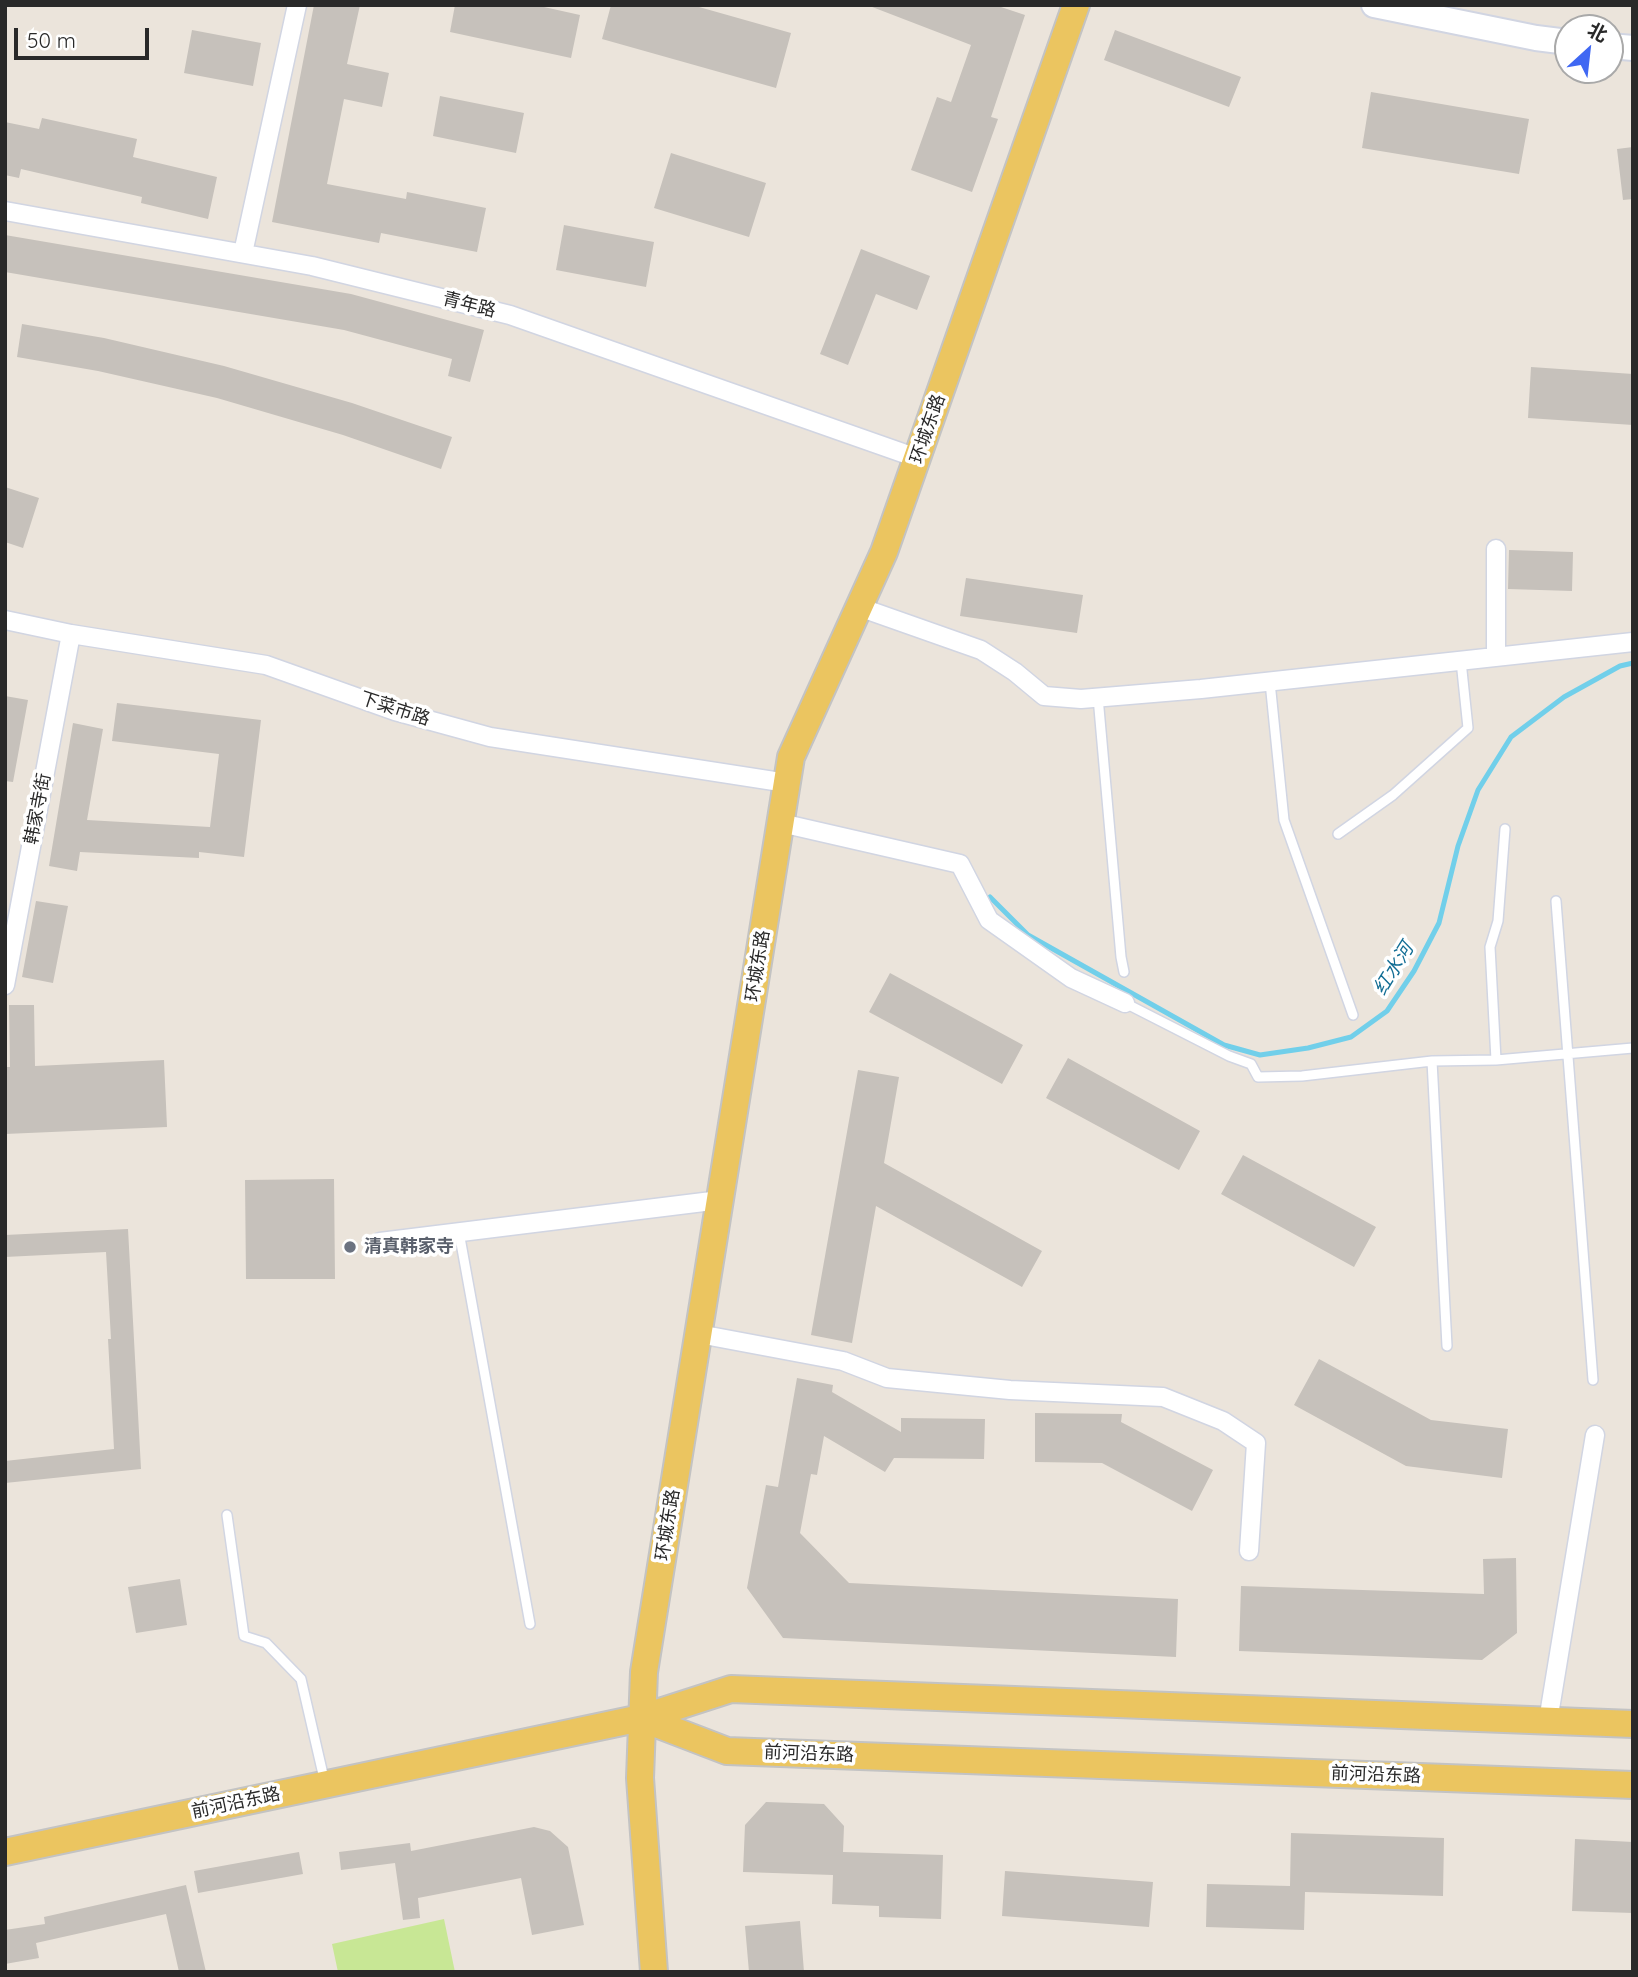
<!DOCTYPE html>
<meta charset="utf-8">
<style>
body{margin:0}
#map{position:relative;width:1638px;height:1977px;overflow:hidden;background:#ebe4db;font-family:Quicksand,"Noto Sans SC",sans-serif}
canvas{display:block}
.frame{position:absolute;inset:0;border:7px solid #292929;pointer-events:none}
.north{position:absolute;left:1554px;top:14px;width:70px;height:70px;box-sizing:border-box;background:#fff;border:2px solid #a9a9a9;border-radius:50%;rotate:27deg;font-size:19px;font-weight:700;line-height:28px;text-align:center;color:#292929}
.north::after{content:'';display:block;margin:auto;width:24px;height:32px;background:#4068f3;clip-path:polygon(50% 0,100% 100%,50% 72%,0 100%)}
.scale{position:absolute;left:14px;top:28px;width:135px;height:32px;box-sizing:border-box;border:4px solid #292929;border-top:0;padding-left:9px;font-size:21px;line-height:24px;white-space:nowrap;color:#292929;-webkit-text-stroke:5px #fff;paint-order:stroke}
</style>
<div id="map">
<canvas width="1638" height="1977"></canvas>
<div class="frame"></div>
<div class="north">北</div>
<div class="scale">50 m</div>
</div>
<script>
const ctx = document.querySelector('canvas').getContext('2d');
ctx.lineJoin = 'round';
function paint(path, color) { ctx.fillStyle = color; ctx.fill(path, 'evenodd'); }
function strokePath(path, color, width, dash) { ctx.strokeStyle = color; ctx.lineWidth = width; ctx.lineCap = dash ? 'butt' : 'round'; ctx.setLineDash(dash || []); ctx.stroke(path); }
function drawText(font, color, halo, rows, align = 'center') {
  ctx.font = font + ' Quicksand,"Noto Sans SC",sans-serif'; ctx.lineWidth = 7; ctx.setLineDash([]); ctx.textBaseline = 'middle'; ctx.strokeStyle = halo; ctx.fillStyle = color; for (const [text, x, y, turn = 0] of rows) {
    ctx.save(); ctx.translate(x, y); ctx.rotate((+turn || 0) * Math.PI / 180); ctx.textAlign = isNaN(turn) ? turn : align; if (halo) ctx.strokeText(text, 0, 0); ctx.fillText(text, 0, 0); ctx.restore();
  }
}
paint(new Path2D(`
 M444,1919l11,53h-117l-6,-28z`), '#c8e795');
strokePath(new Path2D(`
 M990,897l38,38 196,110 36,10 48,-7 43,-11 36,-26 27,-40 25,-48 19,-77 20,-56 33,-53 53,-40 56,-31 13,-3`), '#71cfea', 5);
paint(new Path2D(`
 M314,5h46l-13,59 42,9 -7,34 -38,-8 -17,85 79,15 1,-7 79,16 -9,44 -96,-19 -2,10 -107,-21z
 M455,5h80l45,10 -9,43 -121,-26z
 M611,5h81l99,28 -15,55 -174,-49z
 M867,5h128l30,10 -34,102 7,2 -26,73 -61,-22 26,-73 14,5 20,-57z
 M192,30l69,13 -8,43 -69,-13z
 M1115,30l126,47 -12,30 -125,-47z
 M1371,92l158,27 -10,55 -157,-26z
 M440,96l84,17 -8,40 -83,-17z
 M42,118l95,21 -4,18 84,20 -9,42 -67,-16 1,-6 -121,-28 -2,9 -14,-3v-53l34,7z
 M1633,147v52l-10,1 -6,-51z
 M671,153l95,30 -17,54 -95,-29z
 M564,225l90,17 -8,45 -90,-17z
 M5,235l346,59 133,36 -14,52 -22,-6 4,-17 -108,-29 -339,-58z
 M861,249l69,27 -13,34 -41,-16 -28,71 -28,-11z
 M22,324l82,14 120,28 128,37 100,34 -11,32 -98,-34 -126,-37 -119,-27 -81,-14z
 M1531,367l102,7v51l-105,-7z
 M5,487l34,11 -16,50 -18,-6z
 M1509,550l64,2 -1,39 -64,-2z
 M966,578l117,17 -6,38 -117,-17z
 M5,696l23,4 -15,82 -8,-1z
 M117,703l144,17 -17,137 -45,-5v6l-119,-6 -3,19 -28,-5 24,-143 30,6 -16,91 123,7 9,-73 -107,-13z
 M36,901l32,5 -15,77 -31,-6z
 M890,973l133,72 -21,39 -133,-72z
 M9,1005h25l1,61 129,-6 3,67 -162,7v-67h5z
 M1068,1058l132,73 -21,39 -133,-72z
 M858,1070l41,7 -15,86 158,88 -20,36 -146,-81 -24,137 -41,-8z
 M1243,1155l133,72 -22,40 -133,-73z
 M334,1179l1,100h-89l-1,-99z
 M128,1229l13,240 -136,14v-22l109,-12 -6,-110h3l-5,-87 -101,5v-22z
 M1319,1359l112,61 77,9 -6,49 -96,-12 -112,-61z
 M797,1378l36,7 -1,7 69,40v-14l84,1 -1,40 -90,-1 -9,14 -61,-36 -7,39 -6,-1 -11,59 49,50 329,16 -2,58 -393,-19 -36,-50 19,-103 12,2z
 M1035,1413l87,1 -1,8 92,48 -21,41 -90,-48 -67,-1z
 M1516,1558l1,75 -35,27 -243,-9 2,-65 243,8 -1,-35z
 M180,1579l7,46 -51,8 -8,-46z
 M766,1802l58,2 20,22 -1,26 100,3 -2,64 -62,-2v-11l-47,-2 1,-29 -90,-3 2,-47z
 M534,1827l16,4 18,16 16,78 -52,10 -11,-57 -103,20 2,20 -17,2 -8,-57 -54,7 -2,-18 71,-9 1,8z
 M1291,1833l153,5 -1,58 -138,-4 -1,38 -98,-3 1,-43 83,2z
 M1575,1839l58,3v71l-61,-2z
 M299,1852l4,22 -105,19 -4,-22z
 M1005,1871l148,11 -4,45 -147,-11z
 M186,1885l20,87h-27l-13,-58 -130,29 3,15 -34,6v-34l40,-6 -1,-7z
 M800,1921l4,51h-55l-4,-46z`), '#c6c1bb');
const service = new Path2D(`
 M1270,682l14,138 69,195
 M1098,697l23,260 3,15
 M1338,834l55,-39 75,-67 -7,-67
 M1556,901l37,479
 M1125,1003l104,53 22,8 7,13 44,-1 130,-15 64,-1 137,-12
 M1496,1060l-6,-113 8,-26 7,-92
 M1432,1061l15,285
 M459,1232l71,392
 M227,1515l17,121 22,7 35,36 24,104`);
const minor = new Path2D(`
 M5,211l307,55 198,49 407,143
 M243,253l54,-248
 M859,607l122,43 34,22 29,24 37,3 120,-10 432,-47
 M5,620l66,14 195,31 129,46 95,26 297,46
 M1496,657v-108
 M781,823l179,41 29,56 82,58 54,25
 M5,985l66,-351
 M380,1242l340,-42
 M699,1334l144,27 44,17 123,12 153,7 60,24 33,22 -7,108
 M1548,1721l47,-286`);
const secondary = new Path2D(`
 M1374,5l162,33 32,4
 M1610,46l23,2`);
const primary = new Path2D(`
 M641,1718l86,33 906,34
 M5,1852l636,-134 90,-29 902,35
 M654,1972l-14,-194 4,-106 147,-915 93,-205 192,-547`);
strokePath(service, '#d1d5e2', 12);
strokePath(minor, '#d1d5e2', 21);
strokePath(secondary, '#d1d5e2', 28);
strokePath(primary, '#c3c3c3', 30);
strokePath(service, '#fff', 9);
strokePath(minor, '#fff', 18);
strokePath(secondary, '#fff', 24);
strokePath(primary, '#ebc560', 26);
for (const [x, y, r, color] of [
 [350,1247,7,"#6b7280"]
]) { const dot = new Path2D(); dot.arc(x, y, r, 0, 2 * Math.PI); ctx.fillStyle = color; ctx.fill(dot); strokePath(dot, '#fff', 2.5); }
drawText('18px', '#292929', '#fff', [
 ["青年路",469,305,14],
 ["环城东路",928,429,-71],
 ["下菜市路",395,709,18],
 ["韩家寺街",38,809,-79],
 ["环城东路",758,966,-81],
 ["环城东路",668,1525,-81],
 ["前河沿东路",809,1754,2],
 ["前河沿东路",1376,1775,2],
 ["前河沿东路",236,1803,-12]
]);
drawText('bold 18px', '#5b616d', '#fff', [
 ["清真韩家寺",364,1247]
], 'left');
drawText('italic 19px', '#126d94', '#fff', [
 ["红水河",1394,969,-58]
]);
</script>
